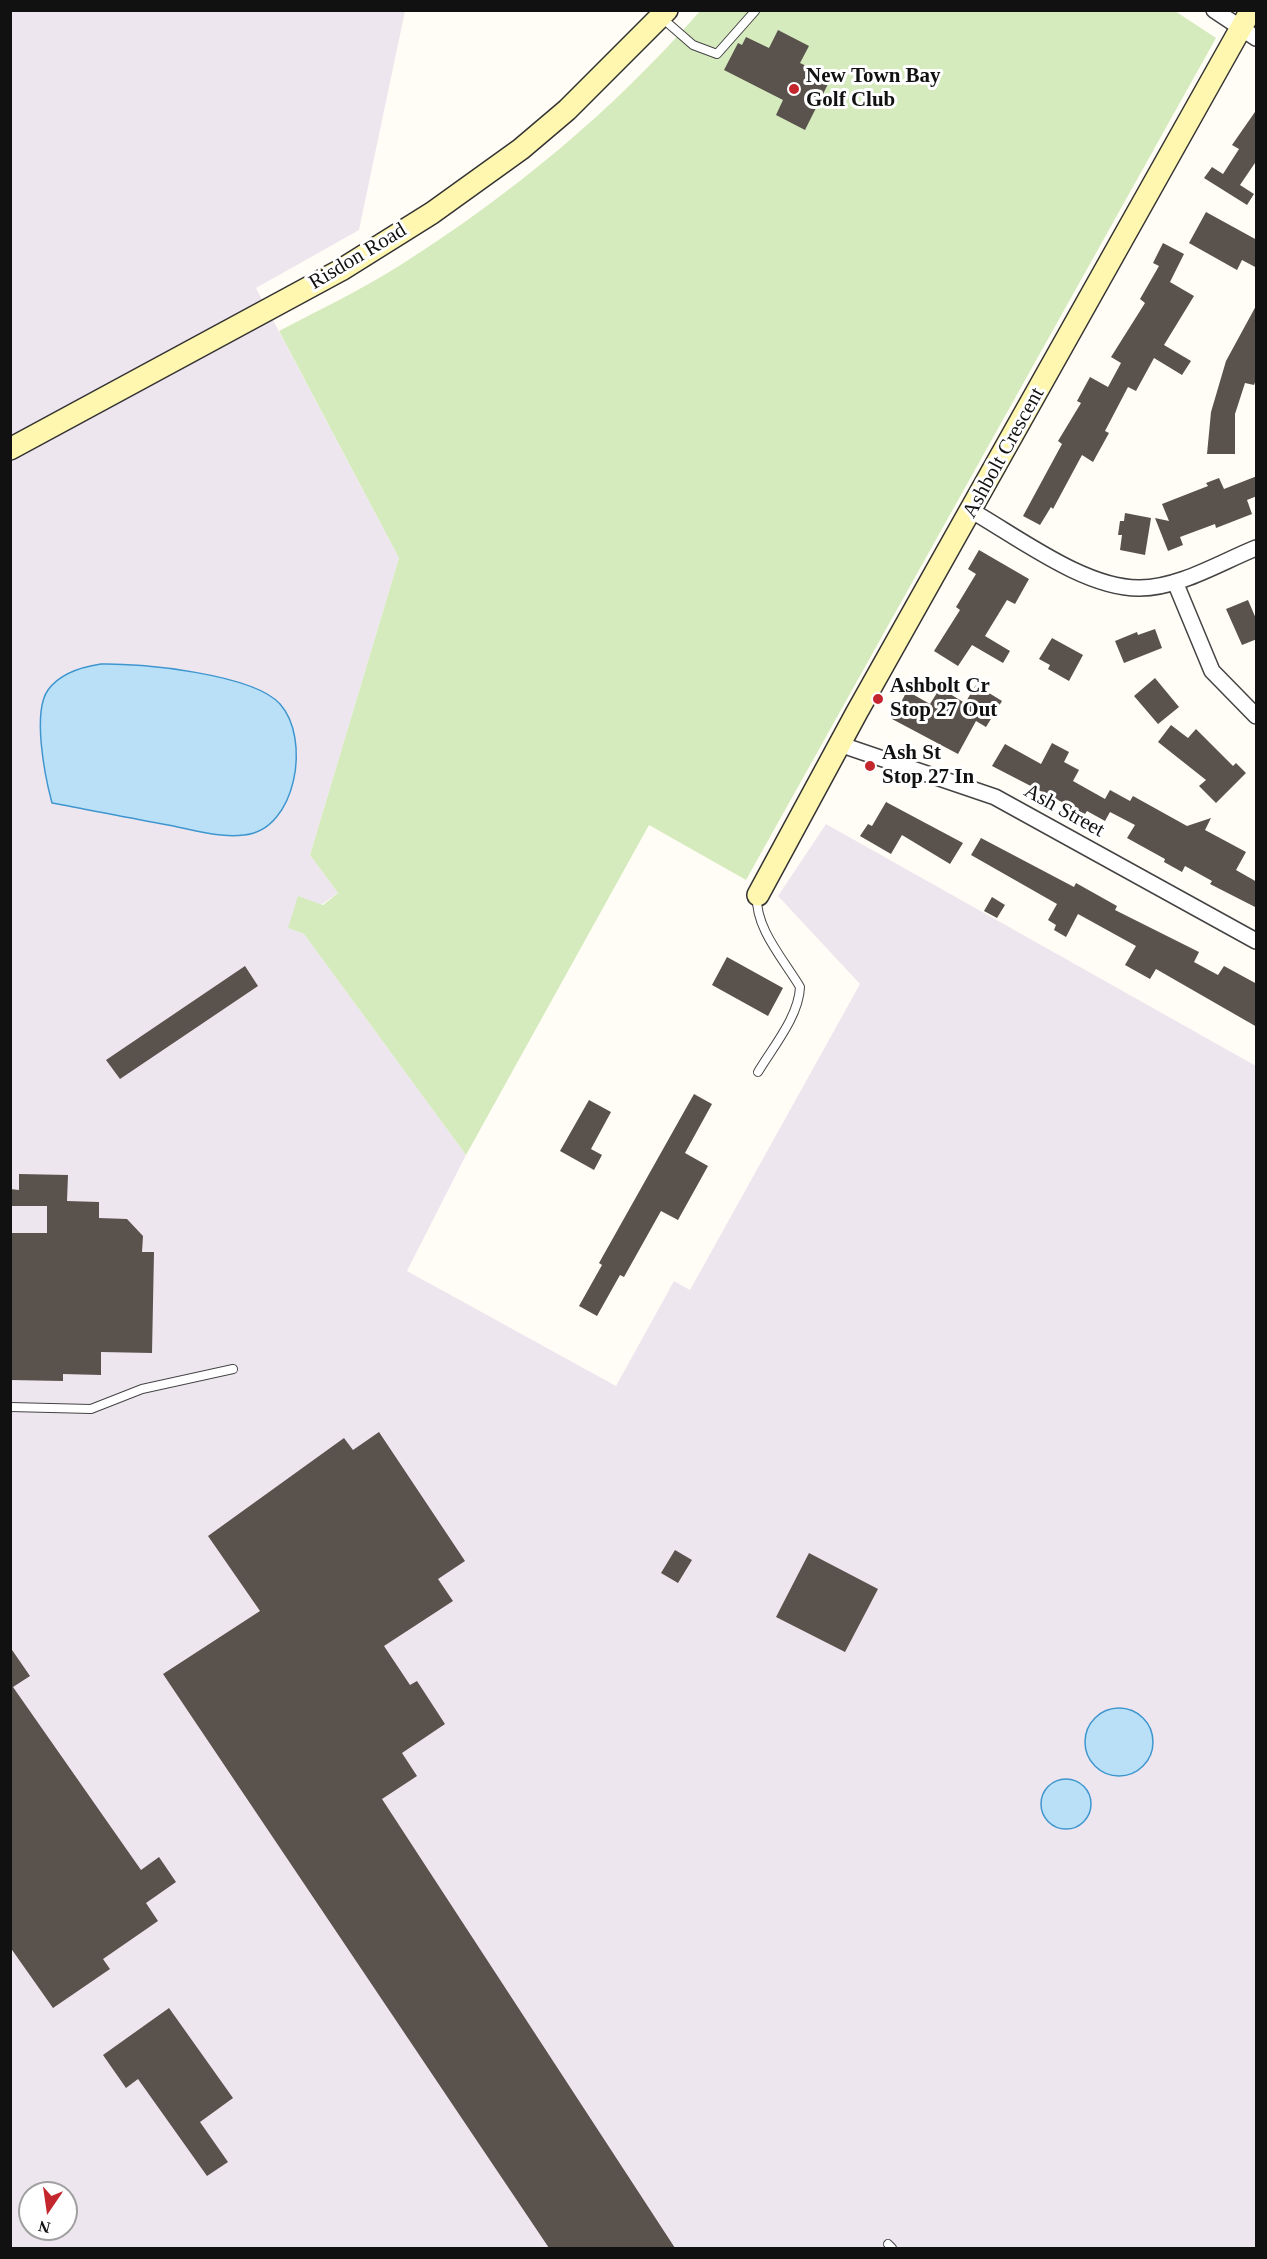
<!DOCTYPE html>
<style>
body{margin:0}
#map{position:relative;width:1267px;height:2259px;overflow:hidden;background:#fffdf5;font-family:Georgia,serif}
canvas{display:block}
.frame{position:absolute;inset:0;border:12px solid #111;pointer-events:none}
.north{position:absolute;left:18px;top:2181px;width:60px;height:60px;box-sizing:border-box;background:#fff;border:2px solid #a0a0a0;border-radius:50%;rotate:193deg;font-size:16px;font-weight:700;line-height:24px;text-align:center;color:#111}
.north::after{content:'';display:block;margin:auto;width:21px;height:27px;background:#c4262e;clip-path:polygon(50% 0,100% 100%,50% 72%,0 100%)}
</style>
<div id="map">
<canvas width="1267" height="2259"></canvas>
<div class="frame"></div>
<div class="north">N</div>
</div>
<script>
const ctx = document.querySelector('canvas').getContext('2d');
ctx.lineJoin = 'round';
function paint(path, color) { ctx.fillStyle = color; ctx.fill(path, 'evenodd'); }
function strokePath(path, color, width, dash) { ctx.strokeStyle = color; ctx.lineWidth = width; ctx.lineCap = dash ? 'butt' : 'round'; ctx.setLineDash(dash || []); ctx.stroke(path); }
function drawText(font, color, halo, rows, align = 'center') {
  ctx.font = font + ' Georgia,serif'; ctx.lineWidth = 6; ctx.setLineDash([]); ctx.textBaseline = 'middle'; ctx.strokeStyle = halo; ctx.fillStyle = color; for (const [text, x, y, turn = 0] of rows) {
    ctx.save(); ctx.translate(x, y); ctx.rotate((+turn || 0) * Math.PI / 180); ctx.textAlign = isNaN(turn) ? turn : align; if (halo) ctx.strokeText(text, 0, 0); ctx.fillText(text, 0, 0); ctx.restore();
  }
}
paint(new Path2D(`
 M11,11h394l-46,219 -103,58 143,270 -89,297 28,38 -50,35 16,6 162,221 -59,116 209,115 58,-105 16,9 170,-306 -82,-88 48,-72 430,242v1182h-1245zM30,2193h36v36h-36z`), '#eee6ef');
paint(new Path2D(`
 M700,11h475l41,27 -470,842 -97,-55 -183,330 -162,-221 -16,-6 10,-32 25,9 15,-12 -28,-38 89,-297 -120,-227c40,-21 82,-41 120,-65 112,-71 214,-155 301,-255z`), '#d5ebbd');
const water = new Path2D(`
 M101,664c40,-1 152,10 179,40 31,34 17,126 -36,131 -25,3 -51,-5 -76,-10 -39,-7 -78,-15 -116,-22 -7,-26 -20,-91 -4,-113 12,-17 33,-23 53,-26z
 M1085 1742a34 34 0 1 1 68 0a34 34 0 1 1-68 0Z
 M1041 1804a25 25 0 1 1 50 0a25 25 0 1 1-50 0Z`);
paint(water, '#b9e0f7');
strokePath(water, '#3f96cf', 1.5);
paint(new Path2D(`
 M778,30l31,16 -9,17 31,15 -26,52 -29,-15 7,-15 -59,-30 14,-27 4,2 4,-8 23,11z
 M1257,109v51l-17,25 14,9 -7,11 -43,-27 8,-11 11,7 16,-25 -7,-4z
 M1206,212l51,28v28l-15,-8 -5,10 -48,-27z
 M1163,243l21,11 -14,28 24,14 -30,49 27,16 -9,14 -28,-17 -18,33 -8,-4 -23,44 4,2 -16,29 -11,-7 -29,54 -2,-2 -11,18 -17,-9 39,-72 -4,-3 23,-38 -4,-2 13,-24 18,10 13,-24 -10,-6 34,-54 -5,-4 19,-33 -6,-3z
 M1257,304v73l-3,8 -9,-2 -10,31v40h-28l4,-42 15,-51z
 M1257,476v20l-10,4 5,14 -36,14 -1,-4 -35,13 3,8 -15,6 -13,-33 14,3 -7,-17 46,-18 -2,-3 13,-5 5,11z
 M1125,513l26,5 -6,37 -25,-5 2,-15h-4l2,-14h4z
 M979,550l50,29 -14,25 -8,-4 -22,36 25,15 -7,12 -31,-18 -14,21 -24,-15 26,-41 -4,-3 20,-33 -8,-5z
 M1248,600l9,21v18l-15,6 -16,-36z
 M1155,629l7,19 -38,15 -9,-22 22,-9 1,3z
 M1052,638l31,17 -14,26 -21,-12 2,-4 -11,-6z
 M1155,678l24,29 -21,17 -24,-28z
 M976,685l26,16 -16,26 -10,-6 -18,33 -66,-35 15,-28 23,13 10,-16 25,15z
 M1171,725l17,13 8,-9 37,37 3,-3 10,10 -30,30 -17,-17 7,-6 -48,-38z
 M1052,743l17,9 -5,10 15,8 -6,11 32,18 5,-9 20,11 3,-5 54,30 24,-8 -6,12 41,22 -10,18 21,12v26l-47,-24 2,-3 -27,-15 -3,6 -18,-10 1,-3 -38,-21 8,-13 -25,-13 -5,9 -18,-10 -2,3 -93,-48 13,-22 36,20z
 M886,802l77,41 -13,21 -48,-29 -11,19 -31,-18 8,-12 4,2z
 M981,838l93,49 2,-4 41,23 -2,4 84,42 -5,10 24,13 6,-9 33,18v43l-101,-58 -6,10 -25,-14 11,-19 -58,-32 -12,23 -12,-7 2,-5 -8,-5 9,-16 -86,-49z
 M992,897l13,8 -8,13 -13,-7z
 M727,957l56,31 -15,28 -56,-31z
 M245,966l13,20 -138,93 -14,-19z
 M694,1094l18,10 -27,49 23,13 -30,54 -17,-9 -37,66 -4,-2 -23,41 -18,-10 23,-41 -3,-2z
 M589,1100l22,12 -20,37 11,6 -8,15 -34,-19z
 M19,1174l49,1 -1,26 32,1v16l28,1 16,17 -1,16h12l-2,101 -51,-1v23l-38,-1v7l-53,-1v-147h37v-27h-37v-17l9,1z
 M379,1432l86,129 -27,18 15,22 -69,45 26,39 7,-4 28,43 -43,29 15,23 -35,23 293,449h-126l-386,-574 97,-63 -52,-75 136,-98 9,12z
 M675,1550l17,10 -14,23 -17,-10z
 M809,1553l69,36 -33,63 -69,-35z
 M10,1647l20,29 -17,11 128,183 18,-13 17,25 -30,21 12,18 -55,38 7,10 -57,39 -43,-61z
 M169,2008l64,90 -33,24 28,40 -21,14 -69,-97 -12,9 -23,-33z`), '#5a524d');
const lane = new Path2D(`
 M662,18l31,27 24,9 38,-43
 M757,896c-2,32 27,64 43,91 -1,29 -27,60 -42,85
 M10,1407l81,2 51,-20 91,-20
 M888,2244l4,4`);
const street = new Path2D(`
 M1214,10l42,28
 M972,511c47,27 114,78 168,77 39,0 81,-26 116,-40
 M1175,582l37,89 44,45
 M839,744l156,53 261,144`);
const secondary = new Path2D(`
 M10,449l331,-179 91,-57 89,-64 46,-39 100,-100
 M758,895l99,-183 394,-702`);
strokePath(lane, '#444', 10);
strokePath(street, '#444', 18);
strokePath(secondary, '#333', 24);
strokePath(lane, '#fff', 8);
strokePath(street, '#fff', 15);
strokePath(secondary, '#fff6b0', 21);
for (const [x, y, r, color] of [
 [794,89,6,"#c4262e"],
 [878,699,6,"#c4262e"],
 [870,766,6,"#c4262e"]
]) { const dot = new Path2D(); dot.arc(x, y, r, 0, 2 * Math.PI); ctx.fillStyle = color; ctx.fill(dot); strokePath(dot, '#fff', 2); }
drawText('bold 21px', '#111', '#fff', [
 ["New Town Bay",806,77],
 ["Golf Club",806,101],
 ["Ashbolt Cr",890,687],
 ["Stop 27 Out",890,711],
 ["Ash St",882,754],
 ["Stop 27 In",882,778]
], 'left');
drawText('21px', '#111', '#fff', [
 ["Risdon Road",358,257,-31],
 ["Ashbolt Crescent",1004,453,-61],
 ["Ash Street",1064,811,29]
]);
</script>
